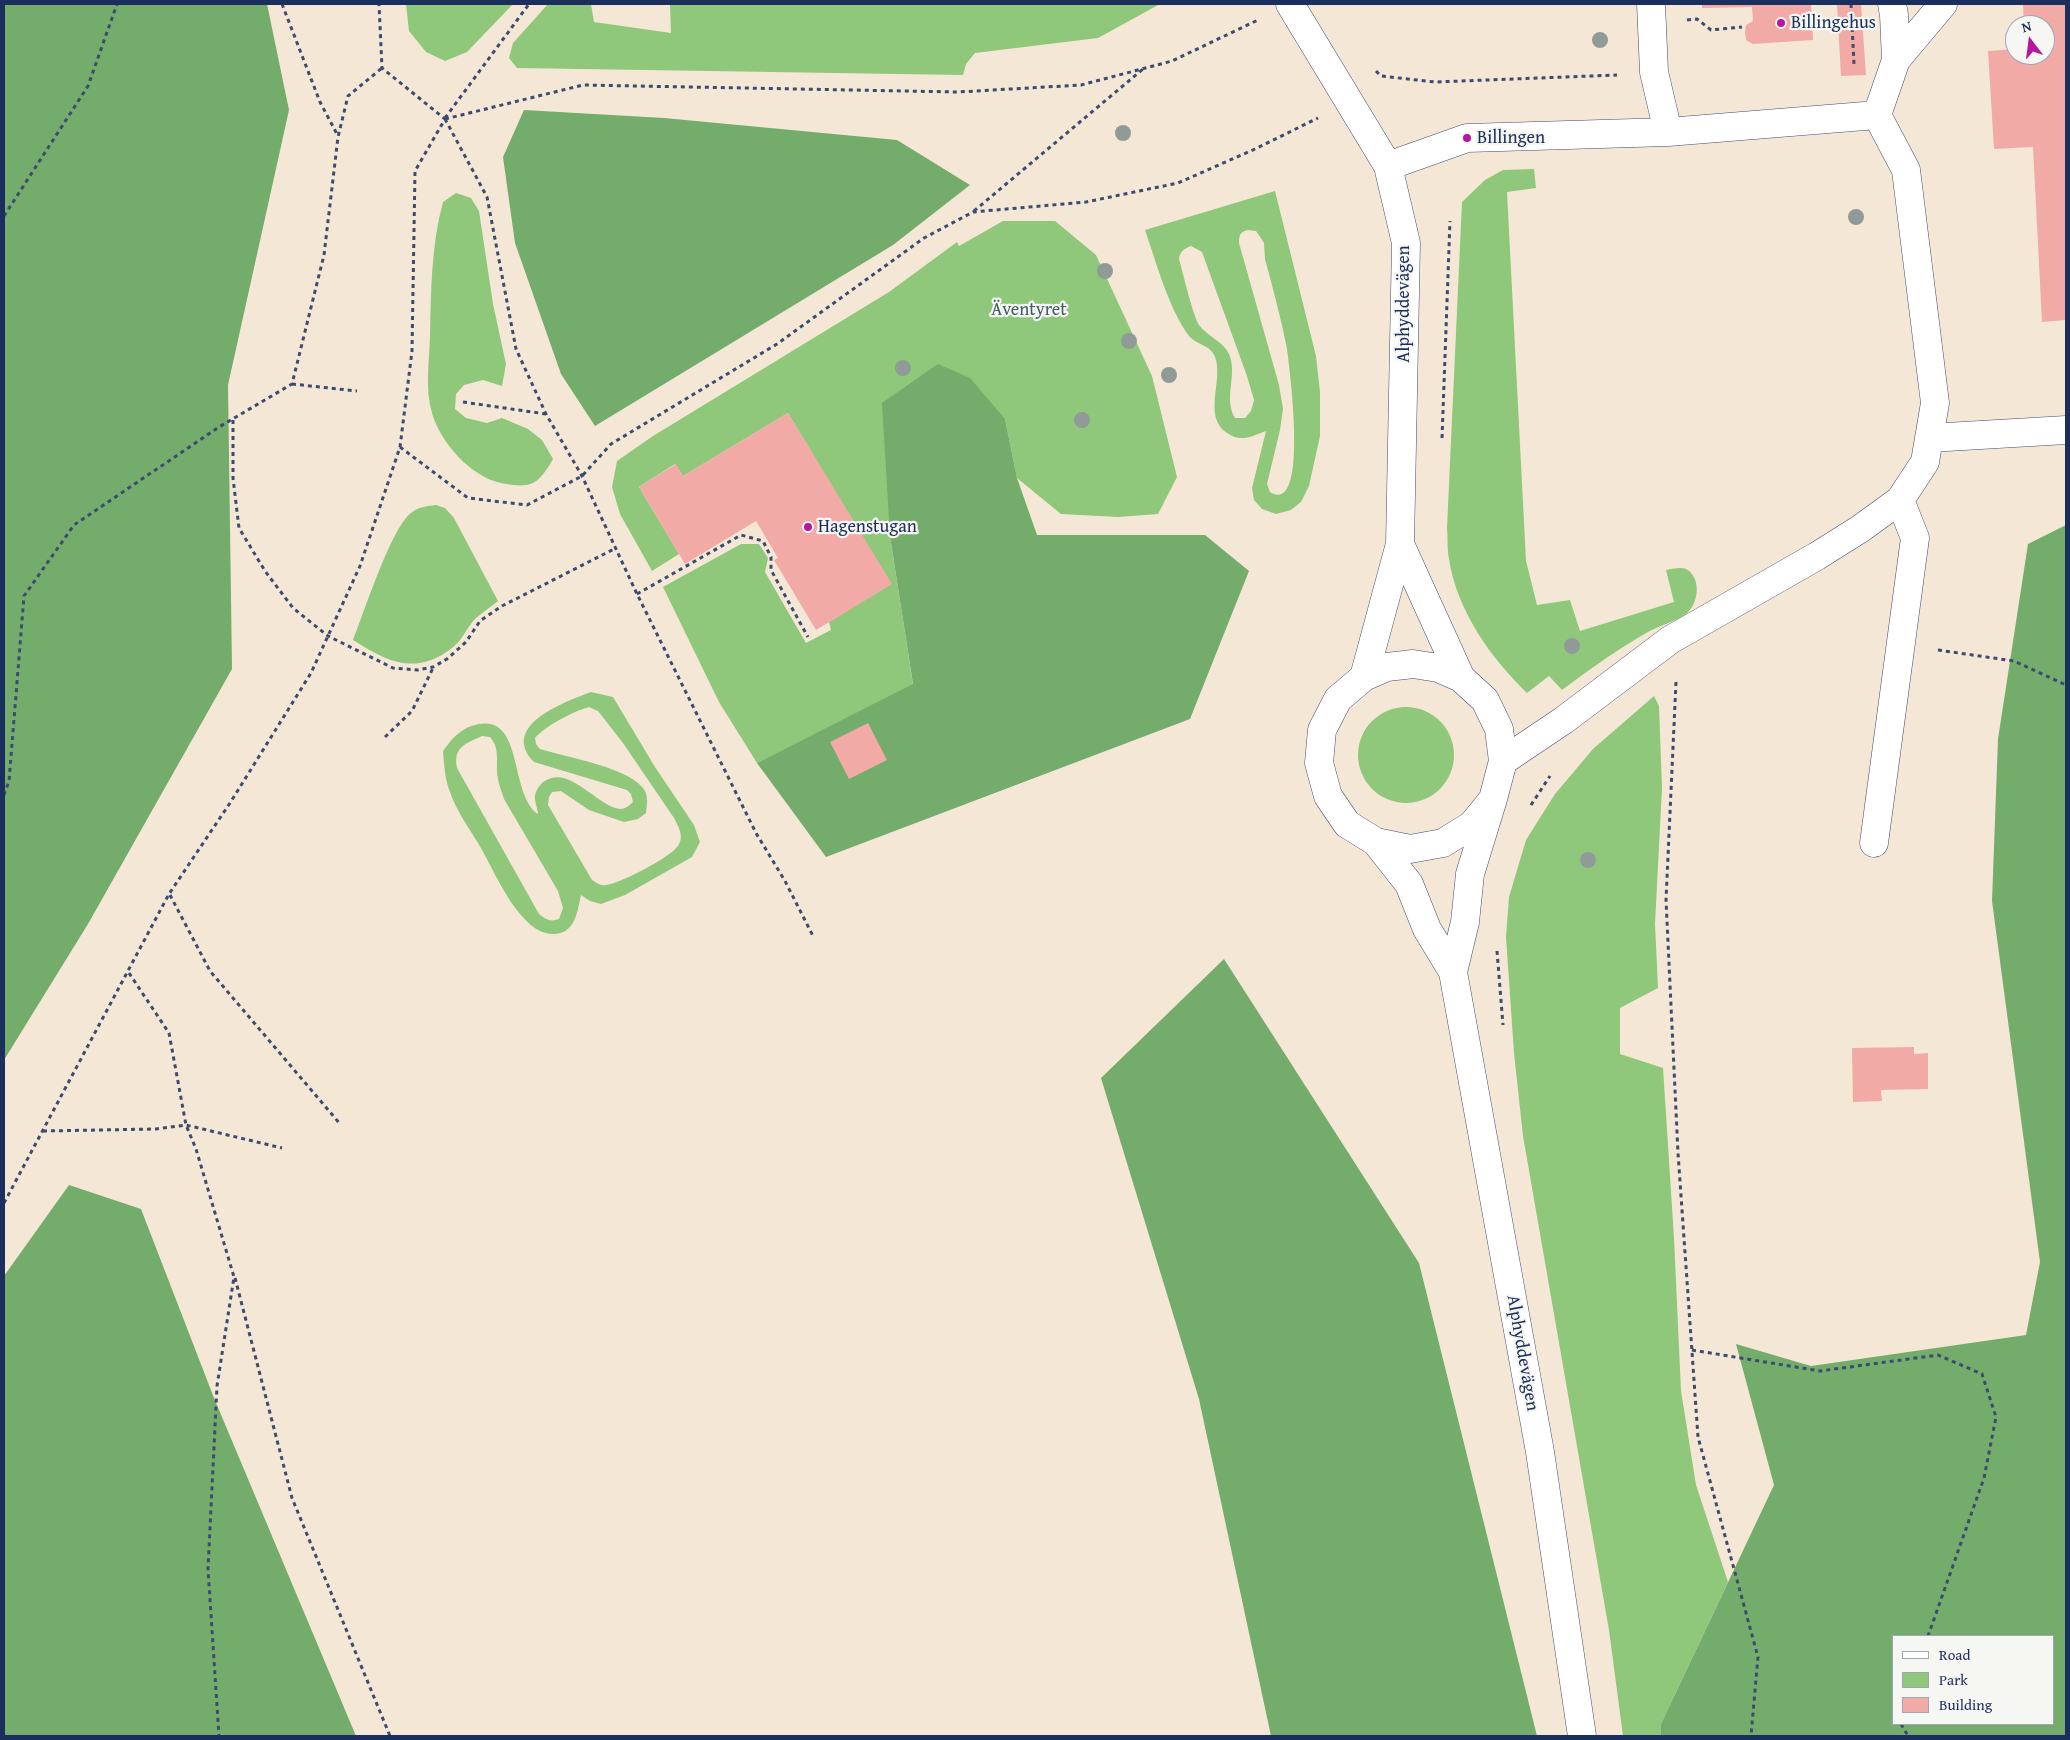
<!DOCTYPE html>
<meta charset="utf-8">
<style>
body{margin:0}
#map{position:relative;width:2070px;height:1740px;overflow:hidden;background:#f5e7d5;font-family:"Gentium Book Plus",serif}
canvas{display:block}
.frame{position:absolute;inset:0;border:5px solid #1b2f5e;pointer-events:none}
.legend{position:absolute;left:1892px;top:1635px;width:162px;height:90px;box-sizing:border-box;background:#f6f6f2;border:1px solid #9ea6b7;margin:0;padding:6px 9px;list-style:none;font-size:15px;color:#1b2f5e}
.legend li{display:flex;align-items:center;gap:10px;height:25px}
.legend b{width:25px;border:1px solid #9ea6b7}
.north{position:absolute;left:2005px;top:15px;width:50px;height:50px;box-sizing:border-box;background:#f6f6f2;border:1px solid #9ea6b7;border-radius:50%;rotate:345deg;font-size:14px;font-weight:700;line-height:20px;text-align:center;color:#1b2f5e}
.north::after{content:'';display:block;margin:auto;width:18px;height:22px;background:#b5179e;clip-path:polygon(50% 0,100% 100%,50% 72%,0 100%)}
</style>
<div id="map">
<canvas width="2070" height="1740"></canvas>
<div class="frame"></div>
<ul class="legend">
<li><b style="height:6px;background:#fff"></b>Road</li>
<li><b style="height:14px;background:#8fc77b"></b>Park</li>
<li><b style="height:14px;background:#f2aaa6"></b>Building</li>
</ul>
<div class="north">N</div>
</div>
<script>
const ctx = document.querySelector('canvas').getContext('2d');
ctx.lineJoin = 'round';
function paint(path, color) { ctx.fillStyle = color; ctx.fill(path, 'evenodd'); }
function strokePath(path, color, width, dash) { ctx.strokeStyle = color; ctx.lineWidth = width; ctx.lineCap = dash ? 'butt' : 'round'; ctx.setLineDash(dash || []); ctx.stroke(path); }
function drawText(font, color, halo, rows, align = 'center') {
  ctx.font = font + ' "Gentium Book Plus",serif'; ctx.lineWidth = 4.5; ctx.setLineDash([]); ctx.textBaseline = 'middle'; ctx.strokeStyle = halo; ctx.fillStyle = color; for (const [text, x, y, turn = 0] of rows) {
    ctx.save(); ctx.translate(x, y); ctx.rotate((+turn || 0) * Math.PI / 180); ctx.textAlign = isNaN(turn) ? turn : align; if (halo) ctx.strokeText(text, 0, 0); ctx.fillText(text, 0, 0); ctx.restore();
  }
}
paint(new Path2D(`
 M406,4h107l-46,48 -22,9 -19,-9 -17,-21z
 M548,4h43l3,18 77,11 -1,-29h490l-62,34 -123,15 -9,11 -3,11 -446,-7 -8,-10 4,-15z
 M1534,169l2,19 -29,4 19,369 11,44 33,-5 10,31 94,-29 -8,-32c8,-1 19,-5 25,3 9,10 7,28 -2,38 -5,7 -32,16 -41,21 -30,17 -58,37 -86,58l-13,-14 -22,17c-36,-35 -70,-82 -78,-134 -2,-10 -1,-21 -2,-31l15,-326 23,-22 18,-10z
 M1275,191l41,165 4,36v44l-11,50 -8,16 -10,8 -15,4 -14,-5 -8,-9 -2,-12 14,-57c-14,5 -25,12 -39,2 -25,-16 -3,-54 -12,-76 -4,-12 -18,-12 -26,-21 -20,-27 -33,-74 -44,-106zM1248,230l8,1 8,12 1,16c8,30 16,59 22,90 2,16 23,168 -17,143l-3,-8 13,-54 3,-21 -4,-24 -40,-142c0,-8 1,-11 9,-13zM1191,246l11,6 45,124 7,24 -3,11 -6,7h-10c-12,-20 3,-43 -6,-64 -6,-13 -21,-17 -30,-29 -6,-9 -16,-52 -20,-66 1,-8 5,-10 12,-13z
 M456,193l15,5 8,13 14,93 13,60 -4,22 -19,-6 -19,5 -8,9 -1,15 11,9 21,5 15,-5 26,11 14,11 11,19c-15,26 -22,30 -52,24 -30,-6 -61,-41 -69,-70 -7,-24 -3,-50 -2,-75 1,-46 1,-92 13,-136z
 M1003,221h52l41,34 56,121 25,101 -19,37 -40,3 -57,-3 -44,-36 -12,-59 -115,117 23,149 -156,78 -38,-61 -56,-115 78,-43h18l9,14 -3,14 41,71 25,-13 -2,-8 62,-38 -103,-171 -105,63 -8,-12 -36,23 40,67 -27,17 -32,-57 -8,-27 5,-26 36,-25 236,-144 68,-50 2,4z
 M436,505l9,3 9,10 44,83c-7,6 -15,11 -22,17 -9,9 -14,23 -24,30 -36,28 -65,14 -99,-8 11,-27 38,-112 58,-127 7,-6 16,-7 25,-8z
 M591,692l22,5 42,70 39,58 6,17 -8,15 -67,38 -24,9 -11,-3 -9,-6c-4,18 -6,39 -28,39 -32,0 -57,-59 -71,-84 -10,-18 -26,-39 -32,-58 -5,-12 -6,-28 -7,-41 10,-14 19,-24 36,-27 45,-8 30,70 59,90 0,-5 -4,-13 -3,-19 1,-5 4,-9 8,-13 26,-19 53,24 77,27 5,0 9,-3 13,-7l-2,-8 -4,-4 -93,-28c-35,-36 30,-60 57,-70zM589,707l9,4 25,32 51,75c4,8 10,17 5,26 -5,12 -60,40 -73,41 -6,1 -9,-2 -14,-5l-44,-75 1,-8 3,-5 9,-1 28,19 35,12 14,-3 8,-6c1,-9 3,-19 -4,-26 -16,-20 -77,-30 -102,-38l-4,-5 -1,-6c10,-12 39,-27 54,-31zM482,736l8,1c11,12 5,27 8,42 1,7 4,13 6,20l54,92 5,17 -4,11c-8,3 -13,1 -20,-5l-82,-146c-4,-21 8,-24 25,-32z
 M1654,696l5,10 3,82 -7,136 3,64 -38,20v46l43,14 11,170 7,153 15,94 32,97 -67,142v12h-38l-14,-106 -86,-494 -9,-83 -8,-116 3,-40 17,-57 29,-46 38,-45z
 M1358 755a48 48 0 1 1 96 0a48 48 0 1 1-96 0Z`), '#8fc77b');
paint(new Path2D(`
 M4,4h263l22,106 -61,275 4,284 -144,255 -84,136z
 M524,110l140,8 233,22 73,45 -77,60 -298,181 -34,-52 -46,-131 -12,-86z
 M938,364l32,14 35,41 12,59 20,57h168l44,36 -59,148 -364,138 -69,-94 156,-79 -23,-148 -8,-133z
 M2066,525v1211h-405v-12l113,-239 -38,-141 75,22 215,-31 14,-73 -48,-361 6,-162 30,-195zM1894,1636h160v88h-160z
 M1224,959l195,304 118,473h-266l-72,-337 -98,-321z
 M69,1185l72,24 73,189 142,338h-352v-460z`), '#73ac6b');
paint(new Path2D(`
 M1702,4h109l2,36 -60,4 -7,-4 -1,-8 1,-7 7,-4 -1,-14 -50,1z
 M1837,4h24l5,71 -25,1z
 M2023,4h43v316l-24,2 -9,-175 -39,2 -6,-98 27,-2v6h30v-30h-21z
 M788,413l104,171 -76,46 -42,-70 4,-2 -22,-37 -71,43 -46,-77 37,-23 7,12z
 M868,723l19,37 -38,19 -19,-37z
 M1914,1047v7l14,-1v36l-47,1 1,11 -29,1 -1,-54z`), '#f2aaa6');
const minor = new Path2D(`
 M1290,4l98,162 18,77 -6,301 -36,133
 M1651,4l3,68 14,60
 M1896,60l47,-56
 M1388,166l79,-28 201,-6 209,-17
 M1929,438l137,-8
 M1400,544l61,134
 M1503,761l61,-41 106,-80 147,-84 43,-27 40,-29 25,-38 10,-59 -29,-233 -29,-55 19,-55 -2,-45 -2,-11
 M1376,842l33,42 18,45 26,43 87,480 42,284
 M1874,843l41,-305 -15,-38
 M1453,972l12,-50 5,-48 23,-75 10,-38 -4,-32 -14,-29 -24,-22 -23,-10 -25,-4 -26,3 -23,10 -26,22 -16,31 -3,33 9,33 19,28 29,18 34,7 33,-6 29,-18 21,-26`);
strokePath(minor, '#3c4b70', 29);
strokePath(new Path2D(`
 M282,4l38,98 18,34
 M1851,4l3,60
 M1687,20l10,-1 14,11 31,-3
 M1376,71l5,5 54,6 182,-7
 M445,118l84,-114
 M445,119l42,78 29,152 30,65 36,62 55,118 119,239 29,48 29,57
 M445,119l138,-34 375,7 123,-7 91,-24 86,-41
 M974,211l169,-142
 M4,216l84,-130 29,-82
 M292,384l65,7
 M463,402l83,12
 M233,420v58l6,50 26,43 28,37 35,28 65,32 25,2 15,-3 14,-8 19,-17 14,-21 22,-15 114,-58
 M1442,438l8,-217
 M400,447l68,51 59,7 55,-29 29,-32 166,-100 147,-106 49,-26 113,-10 92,-19 77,-34 63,-31
 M637,594l104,-59 22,6 8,16v13l37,67
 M1938,650l76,11 52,24
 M1676,682l-10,218 12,253 20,284 60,220 -7,79
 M385,737l27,-26 21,-43
 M4,795l5,-14 15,-185 50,-71 145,-98 73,-43 32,-129 14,-118 10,-41 34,-28
 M1531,805l19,-29
 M170,895l40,76 131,154
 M1497,951l6,74
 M129,973l40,60 17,92 10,24 38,128 -17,109 -9,183 11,167
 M43,1131l113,-2 30,-4 96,23
 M4,1203l165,-309 61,-91 81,-130 49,-107 40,-119 12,-96 3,-180 30,-52 -63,-51 -3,-64
 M235,1278l57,220 98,238
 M1692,1350l128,21 118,-16 44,19 14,43 -12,61 -56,158
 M1901,1724l7,12`), '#3c4b70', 3, [4, 4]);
strokePath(minor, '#fff', 28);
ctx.fillStyle = '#909b98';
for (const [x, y] of [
 [1600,40],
 [1123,133],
 [1856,217],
 [1105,271],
 [1129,341],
 [903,368],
 [1169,375],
 [1082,420],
 [1572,646],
 [1588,860]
]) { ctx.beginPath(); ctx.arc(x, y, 8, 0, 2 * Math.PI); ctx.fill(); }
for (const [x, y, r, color] of [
 [1781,23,5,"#b5179e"],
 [1467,138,5,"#b5179e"],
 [808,527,5,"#b5179e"]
]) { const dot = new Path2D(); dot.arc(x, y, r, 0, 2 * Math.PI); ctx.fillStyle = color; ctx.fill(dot); strokePath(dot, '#f6f6f2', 2); }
drawText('18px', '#1b2f5e', '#f6f6f2', [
 ["Billingehus",1791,23],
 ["Billingen",1477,138],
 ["Hagenstugan",818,527]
], 'left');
drawText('18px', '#1b2f5e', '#f6f6f2', [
 ["Alphyddevägen",1404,304,-90],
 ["Alphyddevägen",1522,1353,80]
]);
drawText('18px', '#3e5d67', '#f6f6f2', [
 ["Äventyret",1029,310]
]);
</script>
